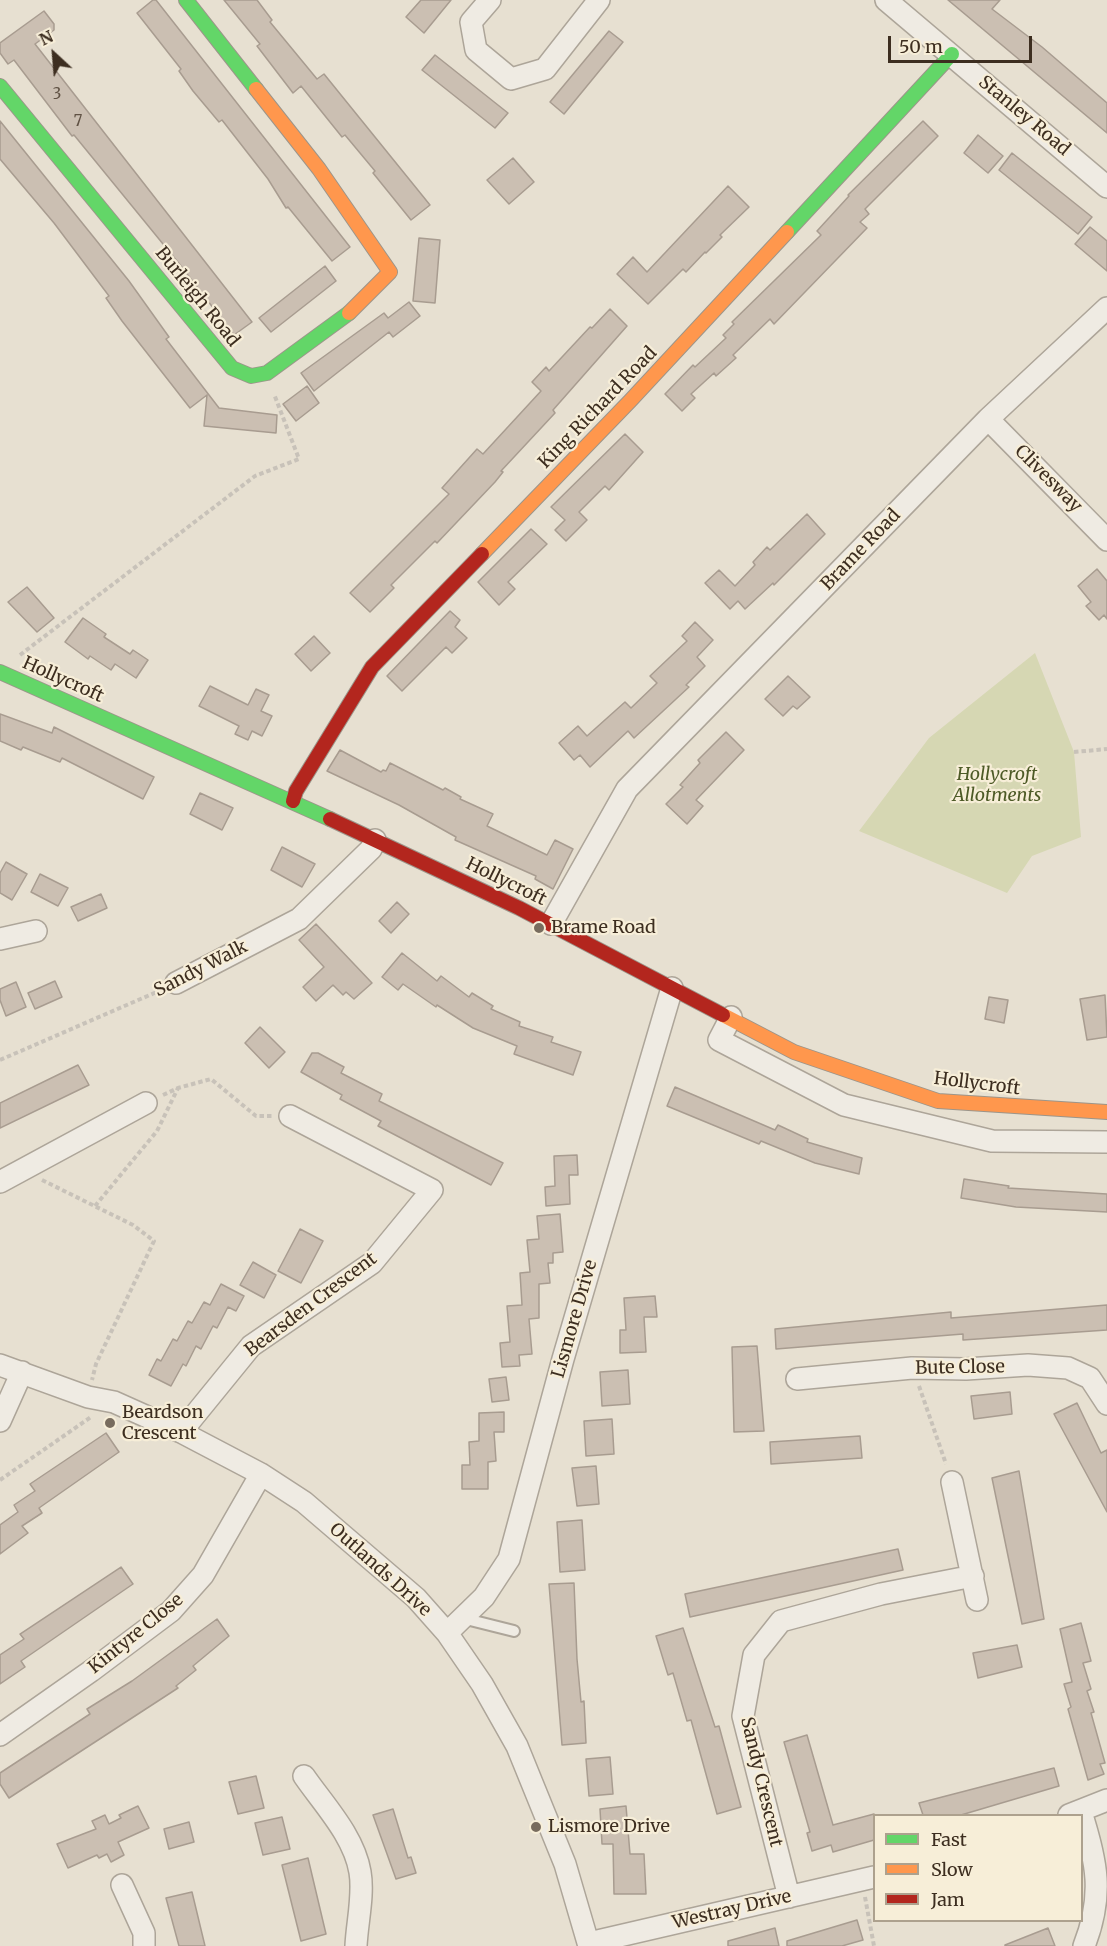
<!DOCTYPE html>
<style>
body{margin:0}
#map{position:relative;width:1107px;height:1946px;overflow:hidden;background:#e7e0d1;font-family:Merriweather,serif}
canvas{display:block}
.legend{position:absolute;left:873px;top:1814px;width:210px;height:108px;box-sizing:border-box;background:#f7eed8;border:2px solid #ada18e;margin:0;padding:8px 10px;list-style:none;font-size:18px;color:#3d2e20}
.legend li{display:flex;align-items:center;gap:12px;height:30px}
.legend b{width:30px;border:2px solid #ada18e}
.north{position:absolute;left:24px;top:24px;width:60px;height:60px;-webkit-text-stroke:4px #f7eed8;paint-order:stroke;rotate:334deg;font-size:16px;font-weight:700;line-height:24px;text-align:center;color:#3d2e20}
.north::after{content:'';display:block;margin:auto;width:21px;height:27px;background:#3d2e20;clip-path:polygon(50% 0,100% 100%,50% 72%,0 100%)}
.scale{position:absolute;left:888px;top:36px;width:144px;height:27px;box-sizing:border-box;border:3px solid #3d2e20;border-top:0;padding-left:8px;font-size:18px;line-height:21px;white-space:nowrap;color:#3d2e20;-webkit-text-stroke:4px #f7eed8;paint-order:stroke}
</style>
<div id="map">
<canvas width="1107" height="1946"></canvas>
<ul class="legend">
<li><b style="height:8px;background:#63d668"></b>Fast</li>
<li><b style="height:8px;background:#ff974d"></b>Slow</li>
<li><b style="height:8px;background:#b3261e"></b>Jam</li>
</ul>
<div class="north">N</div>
<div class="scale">50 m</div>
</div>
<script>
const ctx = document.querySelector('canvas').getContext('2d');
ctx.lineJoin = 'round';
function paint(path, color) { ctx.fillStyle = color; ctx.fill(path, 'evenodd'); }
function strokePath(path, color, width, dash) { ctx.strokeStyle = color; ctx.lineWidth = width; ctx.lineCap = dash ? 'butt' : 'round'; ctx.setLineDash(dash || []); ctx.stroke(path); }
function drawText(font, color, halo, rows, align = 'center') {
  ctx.font = font + ' Merriweather,serif'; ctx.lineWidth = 4.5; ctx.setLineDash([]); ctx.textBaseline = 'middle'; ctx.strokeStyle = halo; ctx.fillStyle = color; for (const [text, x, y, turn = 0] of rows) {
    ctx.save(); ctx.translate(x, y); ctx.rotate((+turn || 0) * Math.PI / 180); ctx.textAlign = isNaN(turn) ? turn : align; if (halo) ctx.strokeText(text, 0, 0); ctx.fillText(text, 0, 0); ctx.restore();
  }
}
paint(new Path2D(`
 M1035,653l39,99 7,85 -49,19 -25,37 -148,-62 70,-93z`), '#d6d7b3');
const building = new Path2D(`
 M153,0h3l194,247 -18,14 -44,-54 -2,1 -18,-29 -46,-59 -3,2 -26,-31 -14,-20 2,-2 -44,-56z
 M224,0h33l15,20 -2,2 47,57 7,-5 106,131 -19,15 -38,-47 2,-2 -30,-36 -3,2 -41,-51 -8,7 -36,-47 3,-2z
 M421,0h30l-27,33 -18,-16z
 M948,0h52l-8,9 50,38 65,56v30z
 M44,11l10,13v6l-19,14 217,278 -18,13 -53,-69 -107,-131 -2,1 -58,-76 -6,4 -8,-11v-10z
 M609,31l14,11 -59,72 -14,-12z
 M435,55l73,58 -13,15 -73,-58z
 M0,121l129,160 40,56 -3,2 53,69 58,7 -1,18 -72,-7 3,-31 -17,13 -68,-87 -16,-23 3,-2 -55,-73 -54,-64z
 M923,121l15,15 -73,73 4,5 -9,8 7,6 -93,96 -4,-5 -37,36 3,3 -20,18 -2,-3 -23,21 4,4 -13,13 -17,-17 28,-29 2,2 31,-29 -3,-3 11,-11 -2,-2 89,-87 -4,-4 32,-35 -1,-1z
 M978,135l25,21 -15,17 -24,-20z
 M1012,153l80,64 -14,17 -79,-64z
 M513,158l21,24 -25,22 -22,-24z
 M728,186l21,21 -29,28 2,2 -16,16 -1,-1 -19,20 -3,-3 -35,35 -31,-30 16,-17 14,15z
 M1090,227l17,14v30l-32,-27z
 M419,238l21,2 -5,63 -22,-2z
 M325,266l11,15 -65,51 -12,-14z
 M409,302l11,14 -27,21 -4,-5 -75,59 -13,-18 83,-60 4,5z
 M610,309l17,17 -74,84 2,3 -54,58 2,1 -8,10 -58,61 -2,-2 -44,44 3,3 -24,24 -20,-19 99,-99 -7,-6 35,-39 6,5 58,-63 -9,-9 14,-15 3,4 41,-44 2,1z
 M307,386l12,17 -23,18 -13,-17z
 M625,434l18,18 -34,38 -4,-4 -26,26 8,8 -21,21 -11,-11 10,-10 -14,-13z
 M807,514l18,20 -51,51 -1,-2 -28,26 -7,-8 -8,8 -25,-26 14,-13 16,16 20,-21 -2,-3 14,-15 3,3z
 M531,529l16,15 -39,38 7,7 -16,16 -21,-23z
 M1097,569l10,12v38l-3,-4 -5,5 -13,-14 5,-4 -13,-16z
 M27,587l27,31 -17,14 -29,-30z
 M450,611l10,9 -5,7 12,11 -15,15 -6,-6 -44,44 -15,-15z
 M83,618l23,16 -2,3 26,17 3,-4 15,10 -12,18 -21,-14 -4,6 -21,-14 -2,3 -23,-17z
 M695,622l18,18 -16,17 8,9 -19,19 3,2 -55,51 -6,-7 -38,36 -10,-12 -6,5 -15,-17 19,-17 9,10 38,-34 6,6 26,-25 -7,-7 37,-35 -5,-5z
 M314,636l16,17 -19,18 -16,-17z
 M788,676l22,21 -13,12 -4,-3 -10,10 -18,-17z
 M210,686l38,19 8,-16 13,6 -8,16 11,5 -10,20 -10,-5 -4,9 -13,-6 4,-8 -40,-20z
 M0,714l52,19 2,-6 100,50 -11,22 -81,-41 -2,4 -37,-15 -2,3 -21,-9z
 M726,732l18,18 -48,50 7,6 -16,18 -21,-20 17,-17 -3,-2 20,-22 -2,-3z
 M340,750l41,22 2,-2 3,1 4,-8 53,27 2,-2 16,9 -1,2 33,15 -6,12 60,29 8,-15 18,9 -20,40 -18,-10 1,-3 -81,-36 1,-3 -57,-32 -72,-34z
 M200,793l33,15 -11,22 -32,-16z
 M282,847l33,17 -13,23 -31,-17z
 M6,862l21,12 -15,26 -12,-7v-20z
 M40,874l28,14 -10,18 -27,-14z
 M101,894l6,14 -29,13 -7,-14z
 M397,902l12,12 -18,19 -12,-12z
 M316,924l56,59 -18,16 -8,-7 -3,3 -10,-10 -17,16 -13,-14 21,-20 -25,-27z
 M402,953l35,28 4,-5 28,21 3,-4 21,13 -2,3 29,13 -1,4 34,11 -2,5 30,10 -8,23 -59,-21 3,-8 -44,-18 -36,-23 -1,2 -33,-23 -5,6 -16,-13z
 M55,981l7,16 -27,12 -7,-16z
 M16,982l10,25 -20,9 -6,-16v-11z
 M1105,995l2,42 -20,3 -7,-41z
 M989,997l19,3 -4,23 -19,-4z
 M260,1027l25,25 -16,16 -24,-25z
 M312,1053h6l26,14 -3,6 41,21 -3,7 124,62 -12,22 -113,-59 3,-5 -41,-22 2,-4 -41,-23z
 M78,1065l11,20 -89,43v-25z
 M675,1087l100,43 3,-5 30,14 -1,3 55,16 -3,16 -44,-11 -54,-22 -2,3 -92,-38z
 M577,1155l1,20h-9l1,29 -24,2 -1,-19 10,-1 -1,-30z
 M964,1179l45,7 -1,2 99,6v18l-91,-5 -55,-9z
 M560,1214l3,38 -10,1v10h-5l2,20 -11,1v34l-10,1 3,35 -13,1 1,11 -18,1 -2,-24 10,-1 -3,-36 15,-1 -2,-32 10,-1 -3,-32 12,-1 -2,-23z
 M300,1229l23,12 -22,42 -23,-12z
 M253,1262l23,13 -12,23 -24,-13z
 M221,1284l23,12 -8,15 -8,-4 -11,21 -4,-2 -12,23 -5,-3 -10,20 -3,-2 -12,22 -22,-11 8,-16 4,2 12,-22 4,2 11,-20 4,2 12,-21 6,3z
 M655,1296l2,21h-13l2,35 -26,1v-23h6l-2,-32z
 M1107,1305v25l-144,10v-6l-187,15 -1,-20 176,-17v6z
 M757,1346l7,85 -30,1 -2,-85z
 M628,1370l2,34 -28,2 -2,-34z
 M506,1377l3,23 -17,2 -3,-23z
 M1010,1392l2,22 -38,5 -3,-23z
 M1077,1403l24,50 6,-3v62l-53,-98z
 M504,1412v20h-10l2,29 -8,1v27h-26v-24h8l-1,-23 10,-1v-28z
 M612,1419l2,35 -28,2 -2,-35z
 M106,1433l13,19 -80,56 3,5 -20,13 6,7 -28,21v-29l18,-13 -4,-7 21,-14 -5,-7z
 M860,1436l2,22 -91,6 -1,-22z
 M596,1466l3,38 -22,2 -5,-38z
 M1019,1471l25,148 -22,5 -30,-146z
 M582,1520l3,50 -25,2 -3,-50z
 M898,1549l5,21 -213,47 -5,-23z
 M121,1567l12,17 -112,77 4,6 -25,17v-29l24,-16 -4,-5z
 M574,1583l3,76 4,43 3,-1 2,42 -24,2 -13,-161z
 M217,1619l12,17 -36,30 3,4 -20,16 2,2 -169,110 -9,-14v-11l90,-59 -3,-5 45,-28z
 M1081,1623l10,38 -8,2 8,26 -4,2 7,21 -3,1 14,50 -5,1 4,10 -16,6 -20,-71 3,-2 -7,-23 8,-2 -12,-53z
 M683,1628l32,99 4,-1 22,81 -24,7 -26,-94 -4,1 -14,-48 -5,2 -12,-39z
 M1017,1645l5,22 -44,11 -5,-25z
 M807,1735l26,90 41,-11v26l-41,12 -2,-7 -19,6 -5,-18 3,-1 -26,-90z
 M610,1757l3,37 -24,2 -3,-37z
 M1054,1768l5,18 -98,29h-38l-4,-12z
 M256,1776l8,32 -26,6 -9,-32z
 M138,1806l11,22 -31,14 6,13 -13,7 -4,-8 -8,4 -2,-3 -29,13 -11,-24 39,-15 -4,-8 13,-6 4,9 12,-6 -2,-3z
 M626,1806l4,48h14l2,40h-32l-1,-50h-11l-2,-35z
 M393,1809l15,49 3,-1 5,16 -20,6 -23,-64z
 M282,1817l8,32 -27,6 -8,-32z
 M189,1822l5,20 -25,7 -5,-20z
 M308,1858l18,76 -25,7 -19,-76z
 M192,1892l13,54h-26l-13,-48z
 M857,1920l6,20 -21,6h-55v-5z
 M775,1928l4,18h-51v-5z
 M1048,1928l7,18h-50v-1z`);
paint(building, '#cbbfb2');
strokePath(building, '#a89c90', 1.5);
const lane = new Path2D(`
 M462,1618l52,13`);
const street = new Path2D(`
 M490,0l-19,22 5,28 35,29 34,-10 54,-69
 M886,0l221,187
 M988,419l119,121
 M551,924l76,-135 361,-370 119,-111
 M0,939l36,-8
 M176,983l123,-64 72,-70 4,-9
 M731,1017l-12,23 125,65 148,36 115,1
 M0,1182l146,-79
 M0,1365l88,32 26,5 67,30 80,42 43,28 112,96 31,35 35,51 35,62 48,118 24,82
 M797,1379l115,-11 54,1 62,-4 40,3 22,10 17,26
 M0,1421l22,-49
 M181,1432l70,-86 121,-83 60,-73 -142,-74
 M952,1482l25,118
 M447,1633l37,-36 25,-38 54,-200 109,-371
 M0,1735l91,-64 80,-60 32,-36 58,-101
 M304,1776c20,29 50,60 56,96 4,23 -3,51 -4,74
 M1081,1812c16,50 23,83 3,134
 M1069,1815l38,-15
 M122,1885l22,48v13
 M789,1897l-46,-181 11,-61 27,-34 100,-27 92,-18
 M589,1943l285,-66`);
const fast = new Path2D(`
 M186,0l70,89
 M0,86l232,282 19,8 16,-3 82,-60
 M787,232l165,-178
 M0,672l330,147`);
const slow = new Path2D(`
 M256,89l63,80 71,103 -41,41
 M482,554l148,-153 157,-169
 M723,1015l71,37 144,49 169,11`);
const jam = new Path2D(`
 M293,801l3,-10 76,-124 110,-113
 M330,819l189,89 204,107`);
strokePath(lane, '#ada599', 14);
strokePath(street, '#ada599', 24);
strokePath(fast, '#9c958a', 16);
strokePath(slow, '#9c958a', 16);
strokePath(jam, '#9c958a', 16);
strokePath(new Path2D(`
 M20,655l235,-179 44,-17 -25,-65
 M1074,752l33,-3
 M0,1060l159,-69
 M163,1095l15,-7 33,-9 45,37h16
 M42,1180l91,45 21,16 -58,123 -4,16
 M95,1206l62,-75 21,-43
 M919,1386l27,78
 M0,1480l91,-63
 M865,1897l9,49`), '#c8c2b9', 4, [4.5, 3]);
strokePath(lane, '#efebe3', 10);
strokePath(street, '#efebe3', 21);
strokePath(fast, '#63d668', 14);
strokePath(slow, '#ff974d', 14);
strokePath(jam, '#b3261e', 14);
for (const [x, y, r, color] of [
 [539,928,6,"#786c5e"],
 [110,1423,6,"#786c5e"],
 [536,1827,6,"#786c5e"]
]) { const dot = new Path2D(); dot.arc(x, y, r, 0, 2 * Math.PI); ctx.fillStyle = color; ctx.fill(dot); strokePath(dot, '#f7eed8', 2); }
drawText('15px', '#605244', null, [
 ["3",57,95],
 ["7",78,122]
]);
drawText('18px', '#3d2e20', '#f7eed8', [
 ["Stanley Road",1024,116,40],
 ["Burleigh Road",197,297,51],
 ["King Richard Road",598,408,-46],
 ["Clivesway",1048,479,45],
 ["Brame Road",861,550,-46],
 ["Hollycroft",63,680,24],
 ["Hollycroft",506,882,26],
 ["Sandy Walk",201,969,-27],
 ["Hollycroft",977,1084,7],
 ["Bearsden Crescent",311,1305,-37],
 ["Lismore Drive",575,1319,-74],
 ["Bute Close",960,1368,-1],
 ["Outlands Drive",380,1570,42],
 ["Kintyre Close",136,1634,-39],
 ["Sandy Crescent",761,1782,77],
 ["Westray Drive",732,1910,-13]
]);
drawText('italic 18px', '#4d5a26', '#f7eed8', [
 ["Hollycroft",997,775],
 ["Allotments",997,796]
]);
drawText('18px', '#3d2e20', '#f7eed8', [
 ["Brame Road",551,928],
 ["Beardson",122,1413],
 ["Crescent",122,1434],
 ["Lismore Drive",548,1827]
], 'left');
</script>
